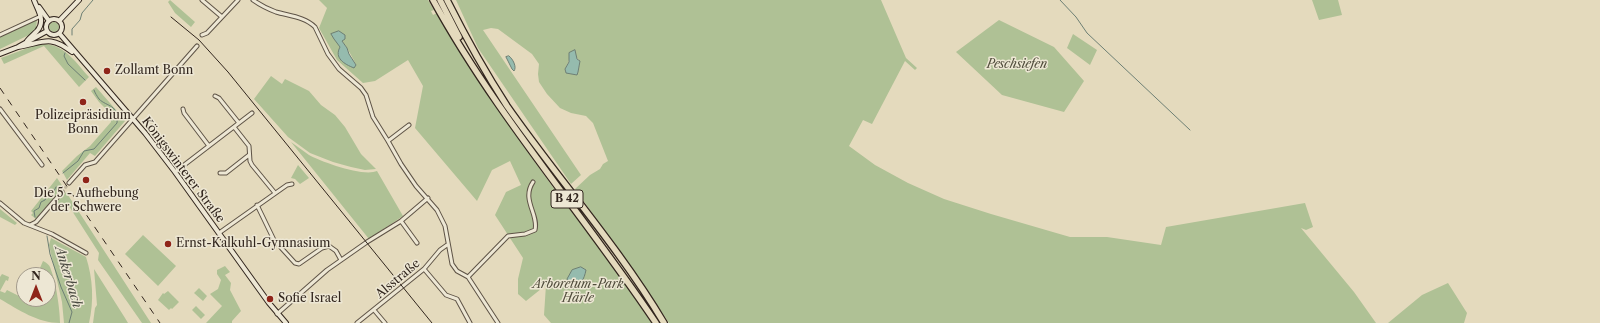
<!DOCTYPE html>
<meta charset="utf-8">
<style>
body{margin:0}
#map{position:relative;width:1600px;height:323px;overflow:hidden;background:#e4dabd;font-family:"Libre Caslon Text",serif}
canvas{display:block}
.north{position:absolute;left:16px;top:267px;width:40px;height:40px;box-sizing:border-box;background:#ede7d4;border:1px solid #a29a8b;border-radius:50%;rotate:0deg;font-size:11px;font-weight:700;line-height:16px;text-align:center;color:#32261e}
.north::after{content:'';display:block;margin:auto;width:14px;height:18px;background:#8f2418;clip-path:polygon(50% 0,100% 100%,50% 72%,0 100%)}
</style>
<div id="map">
<canvas width="1600" height="323"></canvas>
<div class="north">N</div>
</div>
<script>
const ctx = document.querySelector('canvas').getContext('2d');
ctx.lineJoin = 'round';
function paint(path, color) { ctx.fillStyle = color; ctx.fill(path, 'evenodd'); }
function strokePath(path, color, width, dash) { ctx.strokeStyle = color; ctx.lineWidth = width; ctx.lineCap = dash ? 'butt' : 'round'; ctx.setLineDash(dash || []); ctx.stroke(path); }
function drawText(font, color, halo, rows, align = 'center') {
  ctx.font = font + ' "Libre Caslon Text",serif'; ctx.lineWidth = 3; ctx.setLineDash([]); ctx.textBaseline = 'middle'; ctx.strokeStyle = halo; ctx.fillStyle = color; for (const [text, x, y, turn = 0] of rows) {
    ctx.save(); ctx.translate(x, y); ctx.rotate((+turn || 0) * Math.PI / 180); ctx.textAlign = isNaN(turn) ? turn : align; if (halo) ctx.strokeText(text, 0, 0); ctx.fillText(text, 0, 0); ctx.restore();
  }
}
paint(new Path2D(`
 M170,0l25,22 -4,5 -16,-14 -7,-11z
 M319,0h109l6,10 -3,1 2,4 4,-2c37,63 78,122 121,181l-6,4 3,4 7,-3 49,65 41,59h-101l-7,-8 2,-30 -20,16 -8,-7v-15l5,-21 -28,-43 11,-23 15,-7 -11,-24 -18,9 -15,31 -62,-73 8,-42 -15,-26 -33,21 -12,2 -26,-23 -18,-32 8,-20zM342,41c5,6 11,17 14,24l-18,-10 2,-8 -3,-5z
 M456,0h425l25,58 11,10 -2,2 -10,-9 -33,63 -9,-4 -14,26 26,19 33,18 36,16 47,15 79,23h37l54,8 5,-18 139,-24 8,24 -7,3 -5,-2 53,64 22,31h-707l-20,-30 -74,-104 15,-14 10,-6 3,-5 5,-3 -15,-38 -7,-7 -15,-3 -11,-5 -13,-14 -8,-12 -1,-8 1,-10 -7,-10 -34,-25 -7,-1 -8,2 98,145 -10,9 -93,-136zM569,56l8,2 3,3 -2,11 -2,3 -11,-3c0,-6 5,-9 4,-16z
 M1312,0h26l4,15 -23,5z
 M37,19l-1,10 -3,4 -33,16v-12z
 M999,20l55,27 30,34 -20,31 -62,-17 -46,-43z
 M49 27a5 5 0 1 1 10 0a5 5 0 1 1-10 0Z
 M1073,34l24,16 -7,15 -23,-17z
 M45,44c20,1 32,20 44,33l-10,10 -35,-41 -40,18 -3,-6 32,-12z
 M271,76l11,8 3,-5 24,12 12,14 14,10 10,12 16,27 15,15 -11,1 -14,-3 -18,-5 -23,-9 -22,-16 -34,-38z
 M96,87l27,31 2,3 -30,35 -5,-3 -23,27 -5,-9 15,-15 13,-10 21,-24 -1,-9 -11,-11 -8,-11z
 M291,142c6,4 12,9 18,13 13,7 54,22 68,16l26,45 -34,23z
 M298,165l11,13 -9,6 -5,-5 -4,-1z
 M57,178l6,9 -27,32 -5,-4 2,-2 -2,-2z
 M66,192l85,131h-9l-44,-63 1,-7 -32,-50 -11,6 -3,-3z
 M0,209l17,14 -2,2 -15,-8z
 M143,235l33,31 -18,20 -33,-32z
 M51,238l35,19c7,22 8,44 3,66h-25l-2,-21 -13,-57z
 M43,261c4,2 7,4 8,9 5,12 9,40 9,53 -22,0 -41,-13 -60,-24v-22l2,-3 7,3 -1,4 -2,-1 -6,11 5,2 2,-3 12,6 5,-10v13h24v-24h-11z
 M225,266l5,6 -5,3 6,8 -1,7 11,21 -9,10v2h-26l16,-17 -12,-12 8,-5 3,-9 -4,-6v-4z
 M94,269l31,49 3,5h-35l2,-15 2,-3z
 M1448,283l19,30 -3,10h-76l34,-28z
 M199,288l8,8 -4,5 -9,-8z
 M168,291l11,11 -7,7 -1,-1 -2,2 -11,-10 5,-7 1,1z
 M196,306l9,9 -4,4 -9,-9z`), '#afc195');
const water = new Path2D(`
 M339,31l6,4v4l-3,2 5,7 2,6 7,11 -2,3c-10,-4 -20,-10 -14,-21l-6,-8 -3,-5z
 M575,50l2,9 3,2 -2,11 -1,3 -11,-2 -1,-4 4,-7v-9z
 M509,56c4,3 8,11 5,15l-2,-2 -6,-12z
 M581,267l5,3c-2,10 -5,14 -13,19l-6,-10 5,-9z`);
paint(water, '#95bbae');
strokePath(water, '#6d7f74', 1);
strokePath(new Path2D(`
 M1060,0l16,17 11,16 103,97
 M72,35v-6l8,-9 2,-7 11,-13
 M65,53l-1,3 4,8 17,16
 M63,173l15,-12 6,-10 10,-2 23,-26c2,-19 -10,-16 -18,-24 -2,-3 -4,-6 -5,-9
 M35,217l-1,-6 5,-3 2,-6 4,-2 3,-6 5,-1 3,-6
 M47,236l3,18 11,33 11,25 -3,11`), '#6d7f74', 1);
strokePath(new Path2D(`
 M62,192l7,-9`), '#c0b69d', 3, [3, 1.5]);
const street = new Path2D(`
 M202,0l20,17
 M253,0c7,5 15,9 23,12 14,4 29,5 39,15l13,27 11,15 22,19 5,7 7,22 15,24 13,23 15,22 21,24 8,16 7,38 5,7 11,6 30,46
 M0,35l41,-19
 M202,35l5,-2 31,-33
 M215,96l4,2 20,25
 M0,109l42,56
 M183,109l1,4 25,33
 M234,127l15,19 1,15 2,4 23,28
 M388,141l21,-16
 M175,172l77,-59
 M220,173h6l23,-18
 M69,183l16,-18 10,-3 102,-116
 M0,203l24,20 28,11 34,19
 M257,205l17,35 21,23 4,1 23,-16 7,-2 7,5 5,9
 M401,221l16,22
 M30,225l6,-3 26,-30
 M219,233l68,-48 5,-1
 M424,269l22,26 11,4 13,24
 M468,277l40,-41 17,-2 10,-4c4,-16 -14,-30 -2,-48
 M374,310l11,13
 M277,314l50,-44 40,-28 34,-21 27,-23
 M357,323l67,-54 16,-19 7,-5`);
const secondary = new Path2D(`
 M39,7l10,14
 M46 27a8 8 0 1 1 16 0a8 8 0 1 1-16 0Z
 M59,21l20,-21
 M59,33l86,100 30,39 94,131 17,20
 M27,41c3,-4 6,-6 10,-10 9,-10 1,-20 -3,-31
 M18,47c25,-4 31,-13 54,5
 M0,54l18,-7 29,-16`);
const highway = new Path2D(`
 M433,0c63,115 150,214 223,323
 M440,0l19,37
 M447,0c18,36 38,72 60,106 51,73 111,140 157,217`);
strokePath(street, '#5e5346', 5);
strokePath(secondary, '#32261e', 6);
strokePath(highway, '#32261e', 8);
strokePath(street, '#ede7d4', 3);
strokePath(secondary, '#ede7d4', 4);
strokePath(highway, '#e4dabd', 5.5);
strokePath(new Path2D(`
 M171,17l28,23 29,32 204,251`), '#32261e', 1);
strokePath(new Path2D(`
 M0,88l160,235`), '#32261e', 1, [7, 7]);
for (const [x, y, r, color] of [
 [107,71,4,"#8f2418"],
 [83,102,4,"#8f2418"],
 [86,180,4,"#8f2418"],
 [168,244,4,"#8f2418"],
 [270,299,4,"#8f2418"]
]) { const dot = new Path2D(); dot.arc(x, y, r, 0, 2 * Math.PI); ctx.fillStyle = color; ctx.fill(dot); strokePath(dot, '#ede7d4', 1.5); }
for (const [x, y, w] of [
 [567,199,32]
]) { const box = new Path2D(); box.roundRect(x - w / 2, y - 9, w, 18, 3); ctx.fillStyle = '#ede7d4'; ctx.fill(box); strokePath(box, '#32261e', 1); }
drawText('bold 11px', '#32261e', null, [
 ["B 42",567,199]
]);
drawText('italic 12px', '#514d3c', '#ede7d4', [
 ["Peschsiefen",1017,65],
 ["Arboretum-Park",578,285],
 ["Härle",578,299]
]);
drawText('12px', '#32261e', '#ede7d4', [
 ["Zollamt Bonn",115,71],
 ["Polizeipräsidium",83,116,"center"],
 ["Bonn",83,130,"center"],
 ["Die 5 - Aufhebung",86,194,"center"],
 ["der Schwere",86,208,"center"],
 ["Ernst-Kalkuhl-Gymnasium",176,244],
 ["Sofie Israel",278,299]
], 'left');
drawText('12px', '#32261e', '#ede7d4', [
 ["Königswinterer Straße",183,170,53],
 ["Alsstraße",398,279,-40]
]);
drawText('italic 13px', '#4b4b42', '#ede7d4', [
 ["Ankerbach",68,277,73]
]);
</script>
